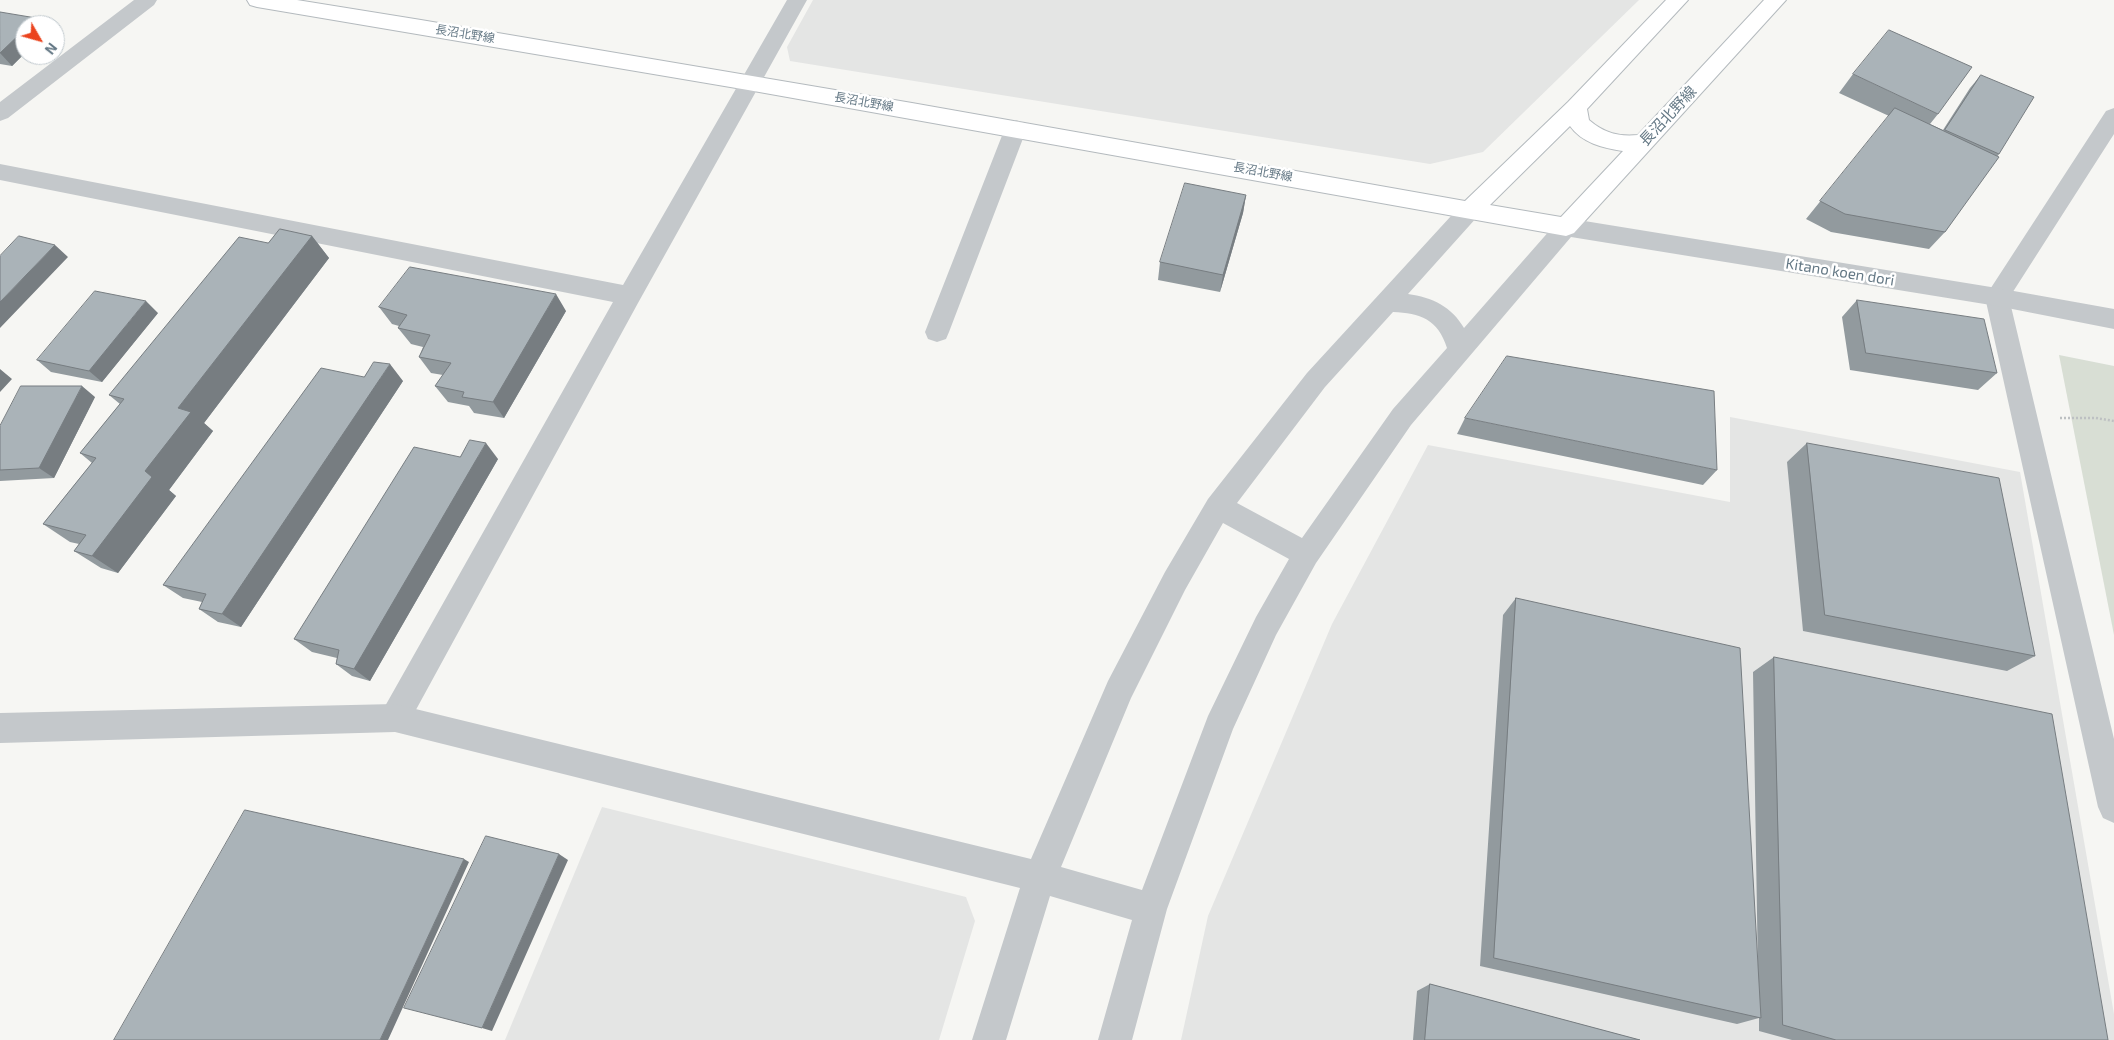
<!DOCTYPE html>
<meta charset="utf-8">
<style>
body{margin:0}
#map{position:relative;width:2114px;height:1040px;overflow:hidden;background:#f6f6f3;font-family:"Exo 2",sans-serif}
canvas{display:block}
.north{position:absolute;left:15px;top:15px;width:50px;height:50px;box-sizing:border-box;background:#fff;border:1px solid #c1c9ce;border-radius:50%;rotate:128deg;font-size:14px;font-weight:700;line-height:20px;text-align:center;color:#647885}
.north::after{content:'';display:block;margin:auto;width:18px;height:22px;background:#eb441e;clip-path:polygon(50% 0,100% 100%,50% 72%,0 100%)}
</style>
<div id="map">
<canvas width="2114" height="1040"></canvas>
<div class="north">N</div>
</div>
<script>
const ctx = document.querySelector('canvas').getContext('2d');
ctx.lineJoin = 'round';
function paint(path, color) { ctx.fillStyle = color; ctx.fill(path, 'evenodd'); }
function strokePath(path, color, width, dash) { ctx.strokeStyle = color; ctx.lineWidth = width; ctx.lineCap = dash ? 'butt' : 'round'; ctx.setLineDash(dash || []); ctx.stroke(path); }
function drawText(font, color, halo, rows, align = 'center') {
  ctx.font = font + ' "Exo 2","Noto Sans JP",sans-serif'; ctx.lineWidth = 5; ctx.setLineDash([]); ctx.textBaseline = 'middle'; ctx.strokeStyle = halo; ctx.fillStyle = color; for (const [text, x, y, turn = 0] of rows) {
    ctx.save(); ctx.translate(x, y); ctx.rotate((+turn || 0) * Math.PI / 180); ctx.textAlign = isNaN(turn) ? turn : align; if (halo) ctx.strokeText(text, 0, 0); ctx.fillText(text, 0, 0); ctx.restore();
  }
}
paint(new Path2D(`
 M813,0h826l-156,152 -53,12 -640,-103 -3,-14z
 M1730,417l290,55 94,542v26h-933l27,-124 124,-292 96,-179 302,57z
 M602,807l364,90 9,24 -36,119h-434z`), '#e4e5e4');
paint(new Path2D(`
 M2059,355l55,11v269z`), '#d8ded4');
const secondary = new Path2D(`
 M247,0h50l124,20 491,83 553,98 103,-99 98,-102h22l-101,109 2,11c15,13 30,17 49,15l126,-135h22l-212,233 -8,3 -818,-146 -491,-83 -7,-2zM1570,126c12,17 33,22 53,25l-62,66 -71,-12z`);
strokePath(secondary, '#b4babe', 2);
strokePath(new Path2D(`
 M2060,418h36l18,3`), '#bdc0c2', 2.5, [2, 2]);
paint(new Path2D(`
 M787,0h20l-169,303 -232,425 -11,4 -11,-4 -4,-10 4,-10 229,-406 -613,-122v-16l623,121z
 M2114,108v26l-105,164 105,441v84l-11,-5 -5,-11 -113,-510 121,-186z
 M1016,120l8,3 3,5 -78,204 -3,7 -9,3 -9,-3 -3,-7 80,-204 3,-5z`), '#c4c8cb');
paint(new Path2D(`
 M134,0h23l-3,5 -146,113 -8,3v-19z
 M1470,201l8,3 4,6 -4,6 -70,78c24,3 44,13 56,34l94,-107 8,-3 431,70 117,21v20l-117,-23 -426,-69 -160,188 -95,138 -40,72 -43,94 -66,180 -35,131h-34l34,-120 -82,-24 -44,144h-34l48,-152 -625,-156 -395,11v-30l395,-9 636,155 77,-178 57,-109 43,-73 99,-126 155,-169zM1393,312c27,1 45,7 54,36l-54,61 -91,129 -65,-35 88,-116zM1223,523l66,36 -33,58 -48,99 -66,174 -81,-23 70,-169 54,-108z`), '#c4c8cb');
paint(secondary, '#fff');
paint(new Path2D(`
 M0,12l25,13v28l-13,13 -12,-2z
 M1853,74l85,40 -8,10 13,6 27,-42 11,-13 18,79 -54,78 -16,17 -98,-17 -25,-13 83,-103 -50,-23z
 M1246,195l-3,18 -23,79 -62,-12 2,-18z
 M312,236l17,22 -125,165 9,8 -44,59 7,6 -58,77 -17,-5 -27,-17 5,-7 -9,-2 -27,-18 49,-61 -12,-10 40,-49 -11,-9 159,-152z
 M1857,300l140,73 -19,17 -128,-20 -8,-53z
 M379,307l187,4 -62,107 -30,-5 -5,-7 -21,-4 -13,-16 8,-11 -12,-2 -12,-16 4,-10 -12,-3 -13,-16 1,-2 -7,-2z
 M158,313l-56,69 -51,-10 -14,-12z
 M364,377l39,4 -162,246 -23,-5 -19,-13 3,-7 -19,-4 -20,-13z
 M95,397l-41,81 -54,3v-55z
 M1465,418l252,52 -14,15 -246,-51z
 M1807,443l228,213 -28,15 -204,-40 -16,-169z
 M460,457l38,2 -128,222 -18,-5 -16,-12 1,-6 -25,-6 -18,-13z
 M1516,598l242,375 -5,-301 21,-15 334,383h-316l-33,-9v-13l-22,6 -257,-58 23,-351z
 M1430,984l210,56h-227l4,-49z`), '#929a9e');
paint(new Path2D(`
 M36,18l7,7h-14z
 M25,29v24l-13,13 -12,-13z
 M1246,195l-3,18 -23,79 3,-17z
 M312,236l17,22 -125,165 9,8 -44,59 7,6 -58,77 -26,-17 53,-85 33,-63z
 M55,245l13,12 -68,71v-26z
 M556,294l10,17 -62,107 -11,-16z
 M146,301l12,12 -56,69 -13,-11z
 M390,364l13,17 -162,246 -19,-13z
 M0,369l12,10 -12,13z
 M82,386l13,11 -41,81 -15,-10z
 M486,443l12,16 -128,222 -16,-12z
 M559,854l9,6 -76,171 -10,-3z
 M464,859l5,3 -81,178h-8z`), '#777d81');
const building = new Path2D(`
 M0,12l36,6 -7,7h-4v4l-25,24z
 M1889,30l83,37 -34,47 -85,-40z
 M1981,75l53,22 -35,57 -54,-24z
 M1895,108l104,49 -54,75 -100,-18 -25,-13z
 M1185,183l61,12 -23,80 -63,-13z
 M280,229l32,7 -134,172 13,4 -46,59 7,6 -60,79 -18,-5 12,-16 -43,-11 53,-66 -16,-5 44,-54 -15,-4 130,-158 29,6z
 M19,236l36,9 -55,57v-46z
 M410,267l146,27 -63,108 -31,-5 2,-5 -29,-6 16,-23 -32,-6 11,-22 -32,-7 9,-13 -28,-8z
 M95,291l51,10 -57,70 -52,-11z
 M1857,300l127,19 13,54 -131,-20z
 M1507,356l207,35 3,79 -252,-52z
 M374,362l16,2 -168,250 -23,-5 7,-15 -43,-9 158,-217 43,9z
 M21,386h61l-43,82 -39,2v-44z
 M470,440l16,3 -132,226 -18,-5 3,-14 -45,-11 120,-192 46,10z
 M1807,443l192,35 36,178 -210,-41z
 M1516,598l224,50 21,370 -267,-60z
 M1774,657l278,57 56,326h-272l-53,-15z
 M245,810l219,49 -84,181h-266z
 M486,836l73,18 -77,174 -78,-20z
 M1430,984l210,56h-215z`);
paint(building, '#aab3b8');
strokePath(building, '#777d81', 1);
drawText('12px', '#647885', '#fff', [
 ["長沼北野線",465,34,9],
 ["長沼北野線",864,102,10],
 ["長沼北野線",1263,172,10]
]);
drawText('15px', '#647885', '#fff', [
 ["長沼北野線",1668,116,-47],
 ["Kitano koen dori",1840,272,9]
]);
</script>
